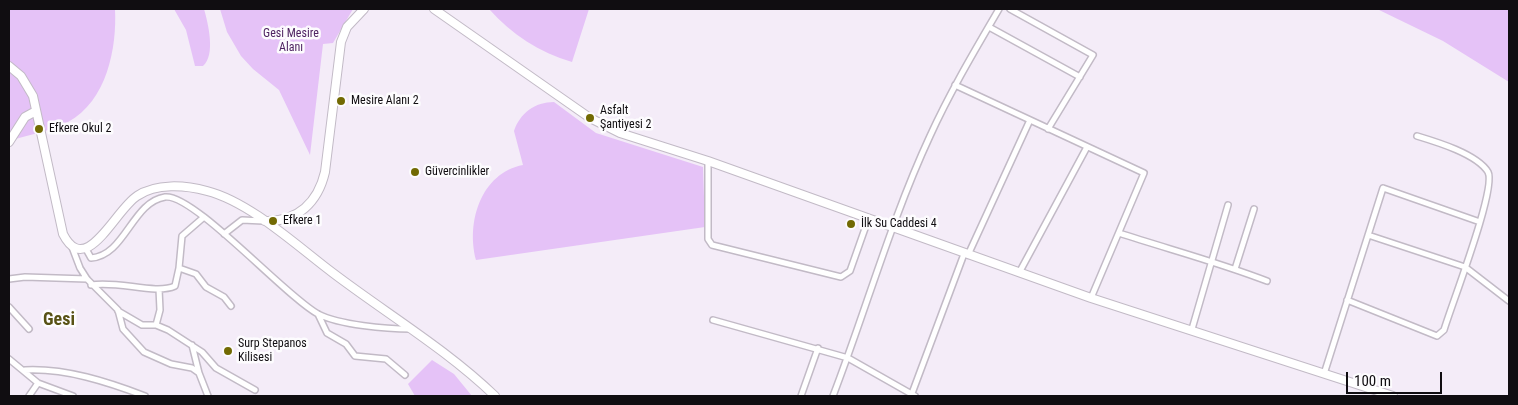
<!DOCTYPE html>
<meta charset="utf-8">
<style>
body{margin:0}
#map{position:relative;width:1518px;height:405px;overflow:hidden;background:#f4ecf8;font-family:"Roboto Condensed",sans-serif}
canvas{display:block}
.frame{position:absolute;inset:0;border:10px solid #100d11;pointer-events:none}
.scale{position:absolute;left:1346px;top:372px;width:96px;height:22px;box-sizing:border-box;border:2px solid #100d11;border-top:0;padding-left:6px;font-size:15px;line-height:18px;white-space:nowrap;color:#100d11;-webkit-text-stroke:4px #fdfcfe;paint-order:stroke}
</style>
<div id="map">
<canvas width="1518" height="405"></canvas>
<div class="frame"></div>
<div class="scale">100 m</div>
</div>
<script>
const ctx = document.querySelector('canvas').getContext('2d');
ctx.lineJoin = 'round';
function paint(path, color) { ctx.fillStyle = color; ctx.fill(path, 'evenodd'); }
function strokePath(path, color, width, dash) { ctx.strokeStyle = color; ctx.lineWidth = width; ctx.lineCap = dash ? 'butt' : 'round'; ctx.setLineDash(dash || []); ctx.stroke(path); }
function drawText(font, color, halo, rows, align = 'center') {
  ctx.font = font + ' "Roboto Condensed",sans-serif'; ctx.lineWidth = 5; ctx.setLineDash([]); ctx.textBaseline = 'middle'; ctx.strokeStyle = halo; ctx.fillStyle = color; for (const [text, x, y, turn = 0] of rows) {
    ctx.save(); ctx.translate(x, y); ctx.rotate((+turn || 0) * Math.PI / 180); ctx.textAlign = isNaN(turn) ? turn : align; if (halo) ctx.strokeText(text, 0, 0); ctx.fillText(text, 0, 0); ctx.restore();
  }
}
paint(new Path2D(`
 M9,9h106c2,39 -8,92 -47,113 -18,9 -40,13 -59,19z
 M174,9h30c4,14 12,46 -1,57h-8l-9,-36z
 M220,9h133l-20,34 -10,1 -13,111 -31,-65 -26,-21 -12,-13 -14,-24z
 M489,9h100l-17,53c-33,-10 -60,-27 -83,-53z
 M1377,9h132v73l-66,-41z
 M554,102l42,31 107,34 2,60 -229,33c-10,-38 5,-87 47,-95l-9,-34c6,-18 21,-29 40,-29z
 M432,360l22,14 18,22h-57l-7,-12z`), '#e5c2f7');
const street = new Path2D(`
 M1010,9l83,46 -45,74
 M989,27l91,50
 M955,85l189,88 -53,125
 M708,161v78l4,6 129,32 9,-6 18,-51
 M1119,233c49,16 99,29 148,48
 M224,234l18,-14 21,1
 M1368,235l97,32 44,34
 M72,247l8,21 7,11 31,31 5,19 21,23 27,12 21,4 7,5 9,23
 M86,249l5,9c34,-2 41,-56 74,-61 28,-4 120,99 153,117 22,11 68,15 93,15
 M968,255l62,-135
 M179,268l17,6 10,13 18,10 7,9
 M1235,269l19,-60
 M1019,273l68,-126
 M9,279l16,-2 62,2
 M91,285c27,-5 64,10 84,1l4,-18 3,-32 22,-19
 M1347,300l90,36 7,-6c7,-24 53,-142 44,-158 -11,-18 -51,-30 -71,-36
 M9,307l20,22
 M118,311l24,14h14l12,5 34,22 14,16 39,22
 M318,314l9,19 19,11 9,12 31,3 19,16
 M713,320l135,38 67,38
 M156,325l4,-15 -1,-21
 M1192,329l36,-124
 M192,345l7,28
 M9,359l29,24 35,13
 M25,370c41,-2 83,12 120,26
 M1324,374l59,-186 97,34
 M29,396l9,-13
 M801,396l17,-48
 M833,396c33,-86 58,-176 97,-260 20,-44 45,-86 69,-127
 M911,396l53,-142`);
const secondary = new Path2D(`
 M434,9l156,109 30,15 88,28 383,137 302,98
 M9,66l12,10 12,20 30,138c23,45 52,-24 74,-38 19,-13 48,-11 70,-5 43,11 90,55 126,82 54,41 113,76 162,123
 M9,142l16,-25 11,-6
 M265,221c33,1 53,-19 60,-49l16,-130 6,-15 17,-18`);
strokePath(street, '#c2bac6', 8);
strokePath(secondary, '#c2bac6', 10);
strokePath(street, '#fff', 5);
strokePath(secondary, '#fff', 8);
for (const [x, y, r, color] of [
 [341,101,5,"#726a03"],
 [590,118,5,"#726a03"],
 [39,129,5,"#726a03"],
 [415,172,5,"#726a03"],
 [273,221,5,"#726a03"],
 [851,224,5,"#726a03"],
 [228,351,5,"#726a03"]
]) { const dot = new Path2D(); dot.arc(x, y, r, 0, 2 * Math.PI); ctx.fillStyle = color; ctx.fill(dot); strokePath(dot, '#fdfcfe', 2); }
drawText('12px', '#4f2462', '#fdfcfe', [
 ["Gesi Mesire",291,34],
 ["Alanı",291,48]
]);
drawText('12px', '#100d11', '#fdfcfe', [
 ["Mesire Alanı 2",351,101],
 ["Asfalt",600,111],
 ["Şantiyesi 2",600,125],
 ["Efkere Okul 2",49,129],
 ["Güvercinlikler",425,172],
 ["Efkere 1",283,221],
 ["İlk Su Caddesi 4",861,224],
 ["Surp Stepanos",238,344],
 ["Kilisesi",238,358]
], 'left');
drawText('bold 18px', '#585215', '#fdfcfe', [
 ["Gesi",59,320]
]);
</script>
